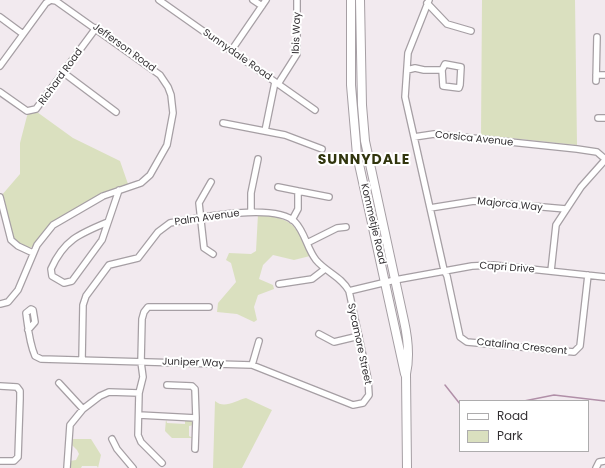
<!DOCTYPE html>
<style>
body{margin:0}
#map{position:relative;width:605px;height:468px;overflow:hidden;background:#f2eaef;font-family:Poppins,sans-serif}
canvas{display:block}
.legend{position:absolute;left:459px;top:400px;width:130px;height:52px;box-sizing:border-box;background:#fff;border:1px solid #adacad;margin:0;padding:5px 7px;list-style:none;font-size:12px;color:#333033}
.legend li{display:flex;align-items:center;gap:8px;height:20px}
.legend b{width:20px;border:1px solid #adacad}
</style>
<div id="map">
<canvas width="605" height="468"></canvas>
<ul class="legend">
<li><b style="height:5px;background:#fff"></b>Road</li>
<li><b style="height:11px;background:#dae0bf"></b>Park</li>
</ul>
</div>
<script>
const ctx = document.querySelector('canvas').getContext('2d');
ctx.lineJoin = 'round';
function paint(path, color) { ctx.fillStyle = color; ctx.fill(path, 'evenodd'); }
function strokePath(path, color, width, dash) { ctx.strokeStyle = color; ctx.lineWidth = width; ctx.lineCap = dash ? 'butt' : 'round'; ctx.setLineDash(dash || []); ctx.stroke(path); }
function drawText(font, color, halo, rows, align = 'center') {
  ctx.font = font + ' Poppins,sans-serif'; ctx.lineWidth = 4; ctx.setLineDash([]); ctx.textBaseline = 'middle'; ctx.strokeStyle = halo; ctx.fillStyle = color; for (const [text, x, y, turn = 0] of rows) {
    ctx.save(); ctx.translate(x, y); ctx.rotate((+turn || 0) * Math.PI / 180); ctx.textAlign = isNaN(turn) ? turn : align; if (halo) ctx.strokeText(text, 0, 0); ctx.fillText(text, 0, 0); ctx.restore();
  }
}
paint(new Path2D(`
 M482,0h93l2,145 -96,-10z
 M37,112l36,26 47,23 8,23 -27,11 -41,22 -13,11 -15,19 -4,1c-3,-1 -8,-2 -11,-5 -6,-4 -12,-38 -16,-47l19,-22v-31l7,-27 1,-2z
 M258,214c37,6 37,9 52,42l-16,4 -21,-5 -10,10 -4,14 14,6 1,4 -16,6 -4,12 3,13 -3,2 -17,-8 -20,-2 1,-9 18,-21 -5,-19 -5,-3 3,-7 22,1 5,-3z
 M246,398l26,12 -30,58h-29l2,-67c9,8 20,0 31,-3z
 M166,419l1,4 18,1v-5l6,1 3,5 -5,1v10l4,2h-21l-7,-7z
 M70,439h21l10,16 -3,13 -1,-2h-15l-1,2h-12l1,-7 6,-1 3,-6 -2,-4 -6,-6z`), '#dae0bf');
strokePath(new Path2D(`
 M445,385l15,19
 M524,401l30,-6 51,6`), '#b18fa8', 1.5);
const street = new Path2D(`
 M159,0l156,110
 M253,0l9,6
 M429,0l-21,53 -3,44 39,173 3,6 13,61 7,5 107,10 6,-6 8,-71
 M427,3l20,21 24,7
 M0,17l23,17
 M231,51l35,-51
 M445,64l16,3 -1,18 -1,3 -16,-2 -1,-16z
 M0,66l46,-63 5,-3 5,1 104,74 8,12 3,8 2,18 -6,32 -17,30 -9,8 -38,13 -50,29 -16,20 -19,45 -10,12 -8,2
 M407,70l8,-2 9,2h18
 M64,73l52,39
 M596,75h9
 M596,81l1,-44
 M278,84l19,-30v-54
 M0,92l27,19 9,-2 60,-81
 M598,118h7
 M223,123l62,12 37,14
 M265,131l10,-49
 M414,137l20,-3 143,15 20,3 8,7
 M211,182l-12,21 5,45 9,6
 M278,187l20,4v18l-6,11
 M298,191l31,6
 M0,197l11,43 7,6 15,7
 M430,208l44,-7 92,8
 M251,211v-18l7,-34
 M108,222c-29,12 -44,18 -57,47l1,7 12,7 8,-2 30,-41 17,-50
 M307,243l30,-15 9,-1
 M551,271l5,-46 25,-38 24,-27
 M279,284l33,-5 13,-10
 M349,291l46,-11 77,-14 21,-1 112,12
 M28,330l7,-8 -2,-12 -2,-1 -5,4c2,14 3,29 9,43l6,3 211,6 101,40 10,-2 6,-8 -1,-16 -19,-88c-7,-14 -23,-19 -33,-31 -9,-11 -11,-28 -21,-38 -20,-20 -99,-4 -125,1l-12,9 -20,26 -29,7 -23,31 -3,9 -1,55
 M319,334l15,8 25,-6
 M252,365l7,-24
 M59,383l24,26
 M167,385l25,1 3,3 1,29
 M0,386l17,1 3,4v8l-2,58 -4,4h-14
 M139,415l57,3 -1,31
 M112,439l5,10 16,19
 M162,463l-21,-21 -3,-7 1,-42 4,-16 -2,-15 1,-43 2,-7 4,-5h61
 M67,468l3,-43 13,-16 17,-13 9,-4 30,1
 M596,468l3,-6 6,-1`);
const secondary = new Path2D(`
 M351,0v85l6,70 48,219
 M360,0l2,105 3,36 39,180c4,18 6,35 2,53l1,94`);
strokePath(street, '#a69fa4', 8);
strokePath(secondary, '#a69fa4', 10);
strokePath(street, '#fff', 5.5);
strokePath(secondary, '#fff', 8);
drawText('10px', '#333033', '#fff', [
 ["Ibis Way",297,33,-88],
 ["Jefferson Road",124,48,36],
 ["Sunnydale Road",237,55,35],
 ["Richard Road",61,77,-54],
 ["Corsica Avenue",474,139,6],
 ["Majorca Way",510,205,6],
 ["Palm Avenue",207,218,-8],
 ["Kommetjie Road",373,224,77],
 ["Capri Drive",507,268,4],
 ["Sycamore Street",359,344,78],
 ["Catalina Crescent",522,347,6],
 ["Juniper Way",193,363,2]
]);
ctx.letterSpacing = '1px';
drawText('bold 14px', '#32360e', '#fff', [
 ["SUNNYDALE",364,160]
]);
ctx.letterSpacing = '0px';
</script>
